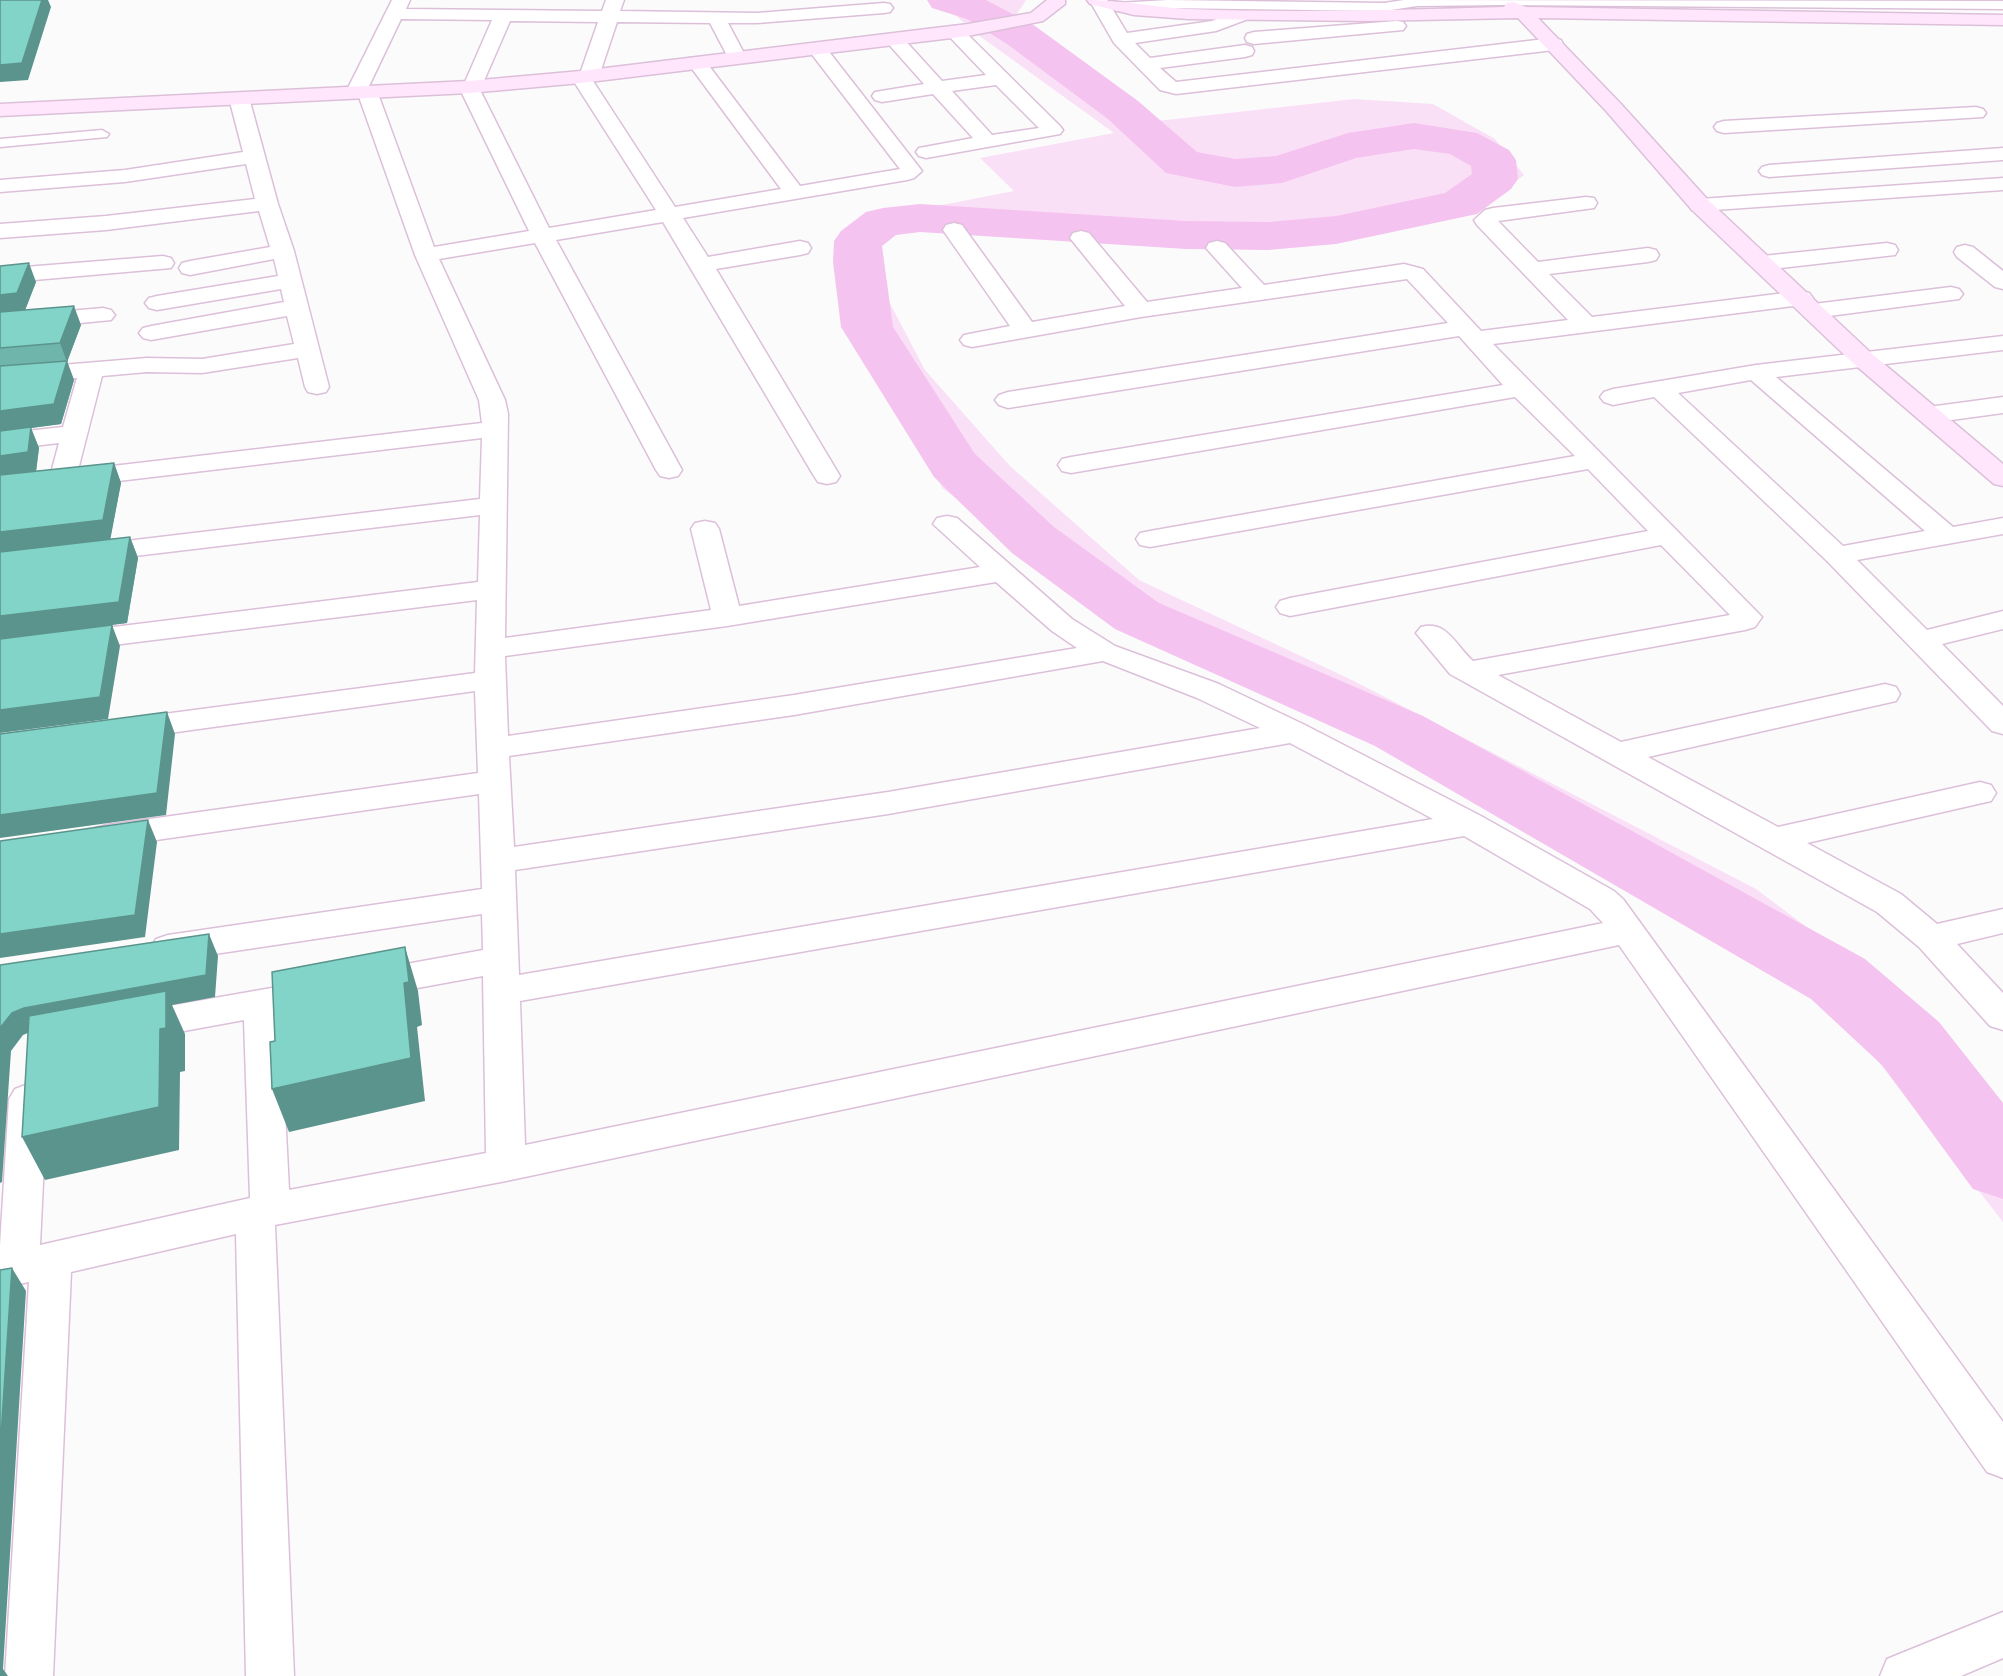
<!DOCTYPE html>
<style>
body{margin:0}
canvas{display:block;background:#fbfbfb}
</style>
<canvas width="2003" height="1676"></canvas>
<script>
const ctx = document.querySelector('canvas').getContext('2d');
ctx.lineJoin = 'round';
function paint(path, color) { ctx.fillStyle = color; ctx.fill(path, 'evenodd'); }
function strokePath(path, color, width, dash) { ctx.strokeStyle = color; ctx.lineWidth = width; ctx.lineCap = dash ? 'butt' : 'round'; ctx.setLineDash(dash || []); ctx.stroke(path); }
paint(new Path2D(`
 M933,0h93l-9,14 39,33 101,74 197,-22 79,5 62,35 29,36 -33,26 -174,43 -393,-19 13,-19 77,-15 -34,-33 134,-25 -133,-96 -34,-29z
 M833,257l41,16 51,97 85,96 129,114 215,101 402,208 144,108 103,126v99l-182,-234 -336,-189 -172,-84 -209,-108 -162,-119 -20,-47 -67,-126z`), '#fae0f7');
paint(new Path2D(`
 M927,0h59l49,26 103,75 59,51 38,7 41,-3 72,-23 66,-10 63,10 32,17 7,10 2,19 -7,10 -34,25 -141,30 -68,6 -82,-1 -266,-17 -24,3 -14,11 11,81 82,127 79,73 105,76 264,113 442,243 74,63 64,81v96l-30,-10 -90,-123 -72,-67 -436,-253 -260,-117 -103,-76 -78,-76 -93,-150 -8,-65 1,-21 7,-10 25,-19 17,-4 37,-4 266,17 82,1 68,-6 109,-23 27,-19 -1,-8 -21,-12 -36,-5 -58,9 -74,25 -47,4 -69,-14 -58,-54 -101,-75 -40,-25 -35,-11z`), '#f5c3f0');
const lane = new Path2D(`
 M1168,0l216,3 20,-3 599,1v8l-500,-4 -86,1 -33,5 -216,-3 -51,3 -7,-4 7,-4z
 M102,130l7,4 -2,3 -107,10v-8z`);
const street = new Path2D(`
 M392,0h18l-4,9 196,2 4,-11h18l-4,11 137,2 127,-10 6,1 3,4 -3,4 -6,1 -127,10h-29l18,34 -2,4h-14l-20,-38 -93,-1 -18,54 -6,5 82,126 106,-18 -94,-127 2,-4h14l97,128 100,-17 -93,-121 2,-4h14l99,127 -8,7 -7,2 -224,38 25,39 92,-16 8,2 3,5 -3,5 -8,2 -84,14 124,207 -4,6 -9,2 -9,-2 -4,-6 -151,-254 -107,18 126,230 -4,6 -9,2 -9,-2 -4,-6 -121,-227 -96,16 66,141 3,14 -3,224 206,-28 -20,-81 4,-6 10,-2 10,2 4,6 20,77 241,-39 -47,-43 4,-6 10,-2 10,2 115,101 43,27 104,38 86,41 176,91 133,75 9,8 380,523v56l-16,-6 -368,-527 -1113,236 -231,44 19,451h-48l-10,-442 -165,38 -18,404h-48l24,-394 -29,6v-42l9,-147 6,-10 13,-5 13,5 6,10 -7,146 210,-47 -6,-178 -109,20 -13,-4 -5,-10 5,-10 13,-4 182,-32 13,4 5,9 -5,9 -50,11 9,177 197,-37 -3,-177 -115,21 -13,-4 -5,-9 5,-9 13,-4 115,-21 -1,-36 -314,47 -12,-4 -5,-9 5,-9 12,-4 314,-46 -3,-95 -372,53 -12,-3 -4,-8 4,-8 12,-3 371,-52 -3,-82 -349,48 -11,-3 -5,-7 5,-7 11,-3 349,-46 2,-73 -477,59v-18l478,-59 2,-67 -480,57v-16l480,-57 2,-61 -482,57v-16l51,-6 8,-30 -59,7v-16l63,-7 14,-49 -77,6v-14l147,-12 55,1 92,-15 -7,-28 -136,24 -8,-2 -4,-5 4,-5 8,-2 133,-24 -3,-13 -124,21 -8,-2 -4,-5 4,-5 8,-2 121,-20 -4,-17 -84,16 -8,-2 -3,-5 3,-5 8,-2 80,-14 -11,-36 -153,19 -106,8v-14l106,-8 149,-17 -9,-35 -121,18 -125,10v-12l125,-10 118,-18 -14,-54 3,-4h14l3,4 29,106 16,47 35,136 -3,5 -9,2 -9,-2 -3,-5 -7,-29 -96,15 -55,-1 -45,4 -24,94 404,-47 -3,-23 -64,-145 -56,-158 -10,-1 -3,-4zM401,19l91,1 -27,62 -6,5 70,144 -95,16 -57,-156 -3,-4 -5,-1zM510,21l88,1 -17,49 -7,2 -3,4 85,133 -107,18 -69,-138zM996,582l56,49 25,17 -283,47 -286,41 -3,-80 222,-30zM1103,661l94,37 63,30 -372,64 -374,55 -5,-91 285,-41zM1290,743l143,76 -914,156 -4,-105 373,-56zM1464,836l126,73 13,14 -1078,222 -5,-144z
 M1093,0h14l20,33 85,-12 24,-10h12l3,4 -3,4 -32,12 -81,12 15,15 95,-13 7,2 2,4 -2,4 -7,2 -85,11 16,14 378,-44 7,2 2,4 -2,4 -7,2 -378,44 -16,-4 -46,-47 -23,-40z
 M1397,21l6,1 3,4 -3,4 -149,14 -7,-2 -2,-4 2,-4 7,-2z
 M954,26l7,2 99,98 3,4 -3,4 -134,24 -7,-2 -3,-4 3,-4 54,-10 -40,-44 -51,8 -7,-2 -3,-4 3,-4 49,-8 -40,-45 2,-4h14l42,46 44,-6 -41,-43 2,-4zM996,85l43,43 -47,7 -40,-44z
 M1976,107l7,2 3,4 -3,4 -259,16 -7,-2 -3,-4 3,-4 7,-2z
 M2003,148v12l-234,17 -7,-2 -3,-4 3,-4 7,-2z
 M2003,178v12l-303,21 -8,-1 -3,-5 3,-5 8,-1z
 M1586,197l8,1 3,5 -3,5 -96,13 40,41 110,-14 8,2 3,5 -3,5 -8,2 -99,12 43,43 209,-26 8,2 4,5 -4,5 -8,2 -308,39 269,273 -7,10 -10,3 -247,45 123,67 264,-58 11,3 4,7 -4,7 -248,56 130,70 202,-45 11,3 5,8 -5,8 -184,42 94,51 36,30 66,-15v24l-46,11 46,49v37l-13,-4 -71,-79 -42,-35 -427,-238 -34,-41 5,-6c26,-7 34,18 52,34l257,-46 -69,-70 -371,71 -10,-3 -4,-6 4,-6 10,-3 358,-67 -60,-62 -438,78 -10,-2 -4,-6 4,-6 10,-2 425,-75 -60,-59 -444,76 -9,-2 -4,-6 4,-6 9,-2 432,-72 -44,-49 -451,72 -9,-3 -4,-5 4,-5 9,-3 440,-69 -41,-44 -266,38 -169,30 -8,-2 -4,-5 4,-5 46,-9 -67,-96 3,-5 8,-2 8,2 70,97 93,-16 -55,-68 3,-5 8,-2 8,2 58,69 95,-14 -36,-40 3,-5 8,-2 8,2 39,42 140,-21 19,5 58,62 87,-11 -91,-95 -3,-5 11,-10 8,-2z
 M1887,243l8,2 3,5 -3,5 -132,15 -8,-2 -3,-5 3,-5 8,-2z
 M1965,245l8,2 30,24v18l-8,-2 -38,-30 -3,-5 3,-5z
 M163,256l8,2 3,5 -3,5 -171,15v-14z
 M1951,287l8,2 4,5 -4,5 -145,19 -8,-2 -4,-5 4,-5 8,-2z
 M103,308l8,2 4,5 -4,5 -111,11v-14z
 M2003,336v14l-227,27 177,150 50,-9v16l-146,26 70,70 76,-19v18l-61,15 61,62v28l-11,-3 -165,-170 -173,-164 -41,8 -9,-3 -4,-5 4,-5 9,-3 143,-24zM1751,380l174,151 -82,15 -165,-153z
 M2003,397v16l-74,10 -9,-3 -4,-5 4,-5 9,-3z
 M2003,1612v46l-42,18h-81l7,-17z`);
const secondary = new Path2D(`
 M1047,0h18v4l-22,17 -75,15 -387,47 -112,10 -469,23v-12l469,-23 112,-10 387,-47 63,-11z
 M1087,0c34,0 66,7 100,9 106,4 212,1 317,-2l3,-4 6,-1 13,5 477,8v10l-465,-7 83,86 87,96 163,153 132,111v22l-9,-2 -141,-121 -161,-153 -85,-98 -89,-94 -150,3 -180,-2 -54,-4 -44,-11z`);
strokePath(lane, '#dcc0d9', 3);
strokePath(street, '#dcc0d9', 3);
strokePath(secondary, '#dcc0d9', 3);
paint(lane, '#fff');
paint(street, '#fff');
paint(secondary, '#ffe6fd');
paint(new Path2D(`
 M0,266l36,16 -11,28 56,15 -14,37 7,18 -13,44 -30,4 8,20 -3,23 78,-8 7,20 -11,56 20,-2 8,21 -11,65 -127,16z`), '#70b5ac');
paint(new Path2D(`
 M42,0h6l3,7 -23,73 -28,2v-17z
 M29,263l7,19 -12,31 -24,2v-20z
 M74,306l7,19 -14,37 -7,-19z
 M67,361l7,19 -13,44 -30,4 8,20 -3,24 -36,5v-66z
 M114,463l7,20 -11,58 -110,13v-22z
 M130,537l8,21 -11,65 -127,16v-23z
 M112,625l8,21 -12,73 -108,14v-23z
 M167,712l8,22 -9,81 -166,23v-23z
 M148,820l9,22 -12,95 -145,21v-24z
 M209,934l9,22 -3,41 -43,8 13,29v37l-5,1 -1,78 -134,30 -23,-43 13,-107 -12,5 -12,16 -9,131 -2,1v-155l12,-15z
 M405,947l13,44 4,34 -5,2 8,74 -136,31 -17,-43 132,-106z
 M12,1268l14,23 -23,378 5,7h-8v-225z`), '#5b948c');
const building = new Path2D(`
 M0,0h42l-20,63 -22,2z
 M29,263l-12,30 -17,2v-29z
 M74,306l-14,37 -60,5v-36z
 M67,361l-13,43 -54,7v-45z
 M31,427l-3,25 -28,4v-25z
 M114,463l-11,57 -103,12v-57z
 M130,537l-11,65 -119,14v-64z
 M112,625l-12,72 -100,13v-71z
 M167,712l-10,81 -157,22v-81z
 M148,820l-13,95 -135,19v-93z
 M209,934l-3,41 -182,33 -12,5 -12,15v-63z
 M405,947l4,35 -5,1 7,75 -139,31 -2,-47 5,-1 -3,-69z
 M166,991v37l-6,1 -1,78 -137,30 7,-121z
 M12,1268l-12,183v-181z`);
paint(building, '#82d3c8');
strokePath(building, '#5b948c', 1.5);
</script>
